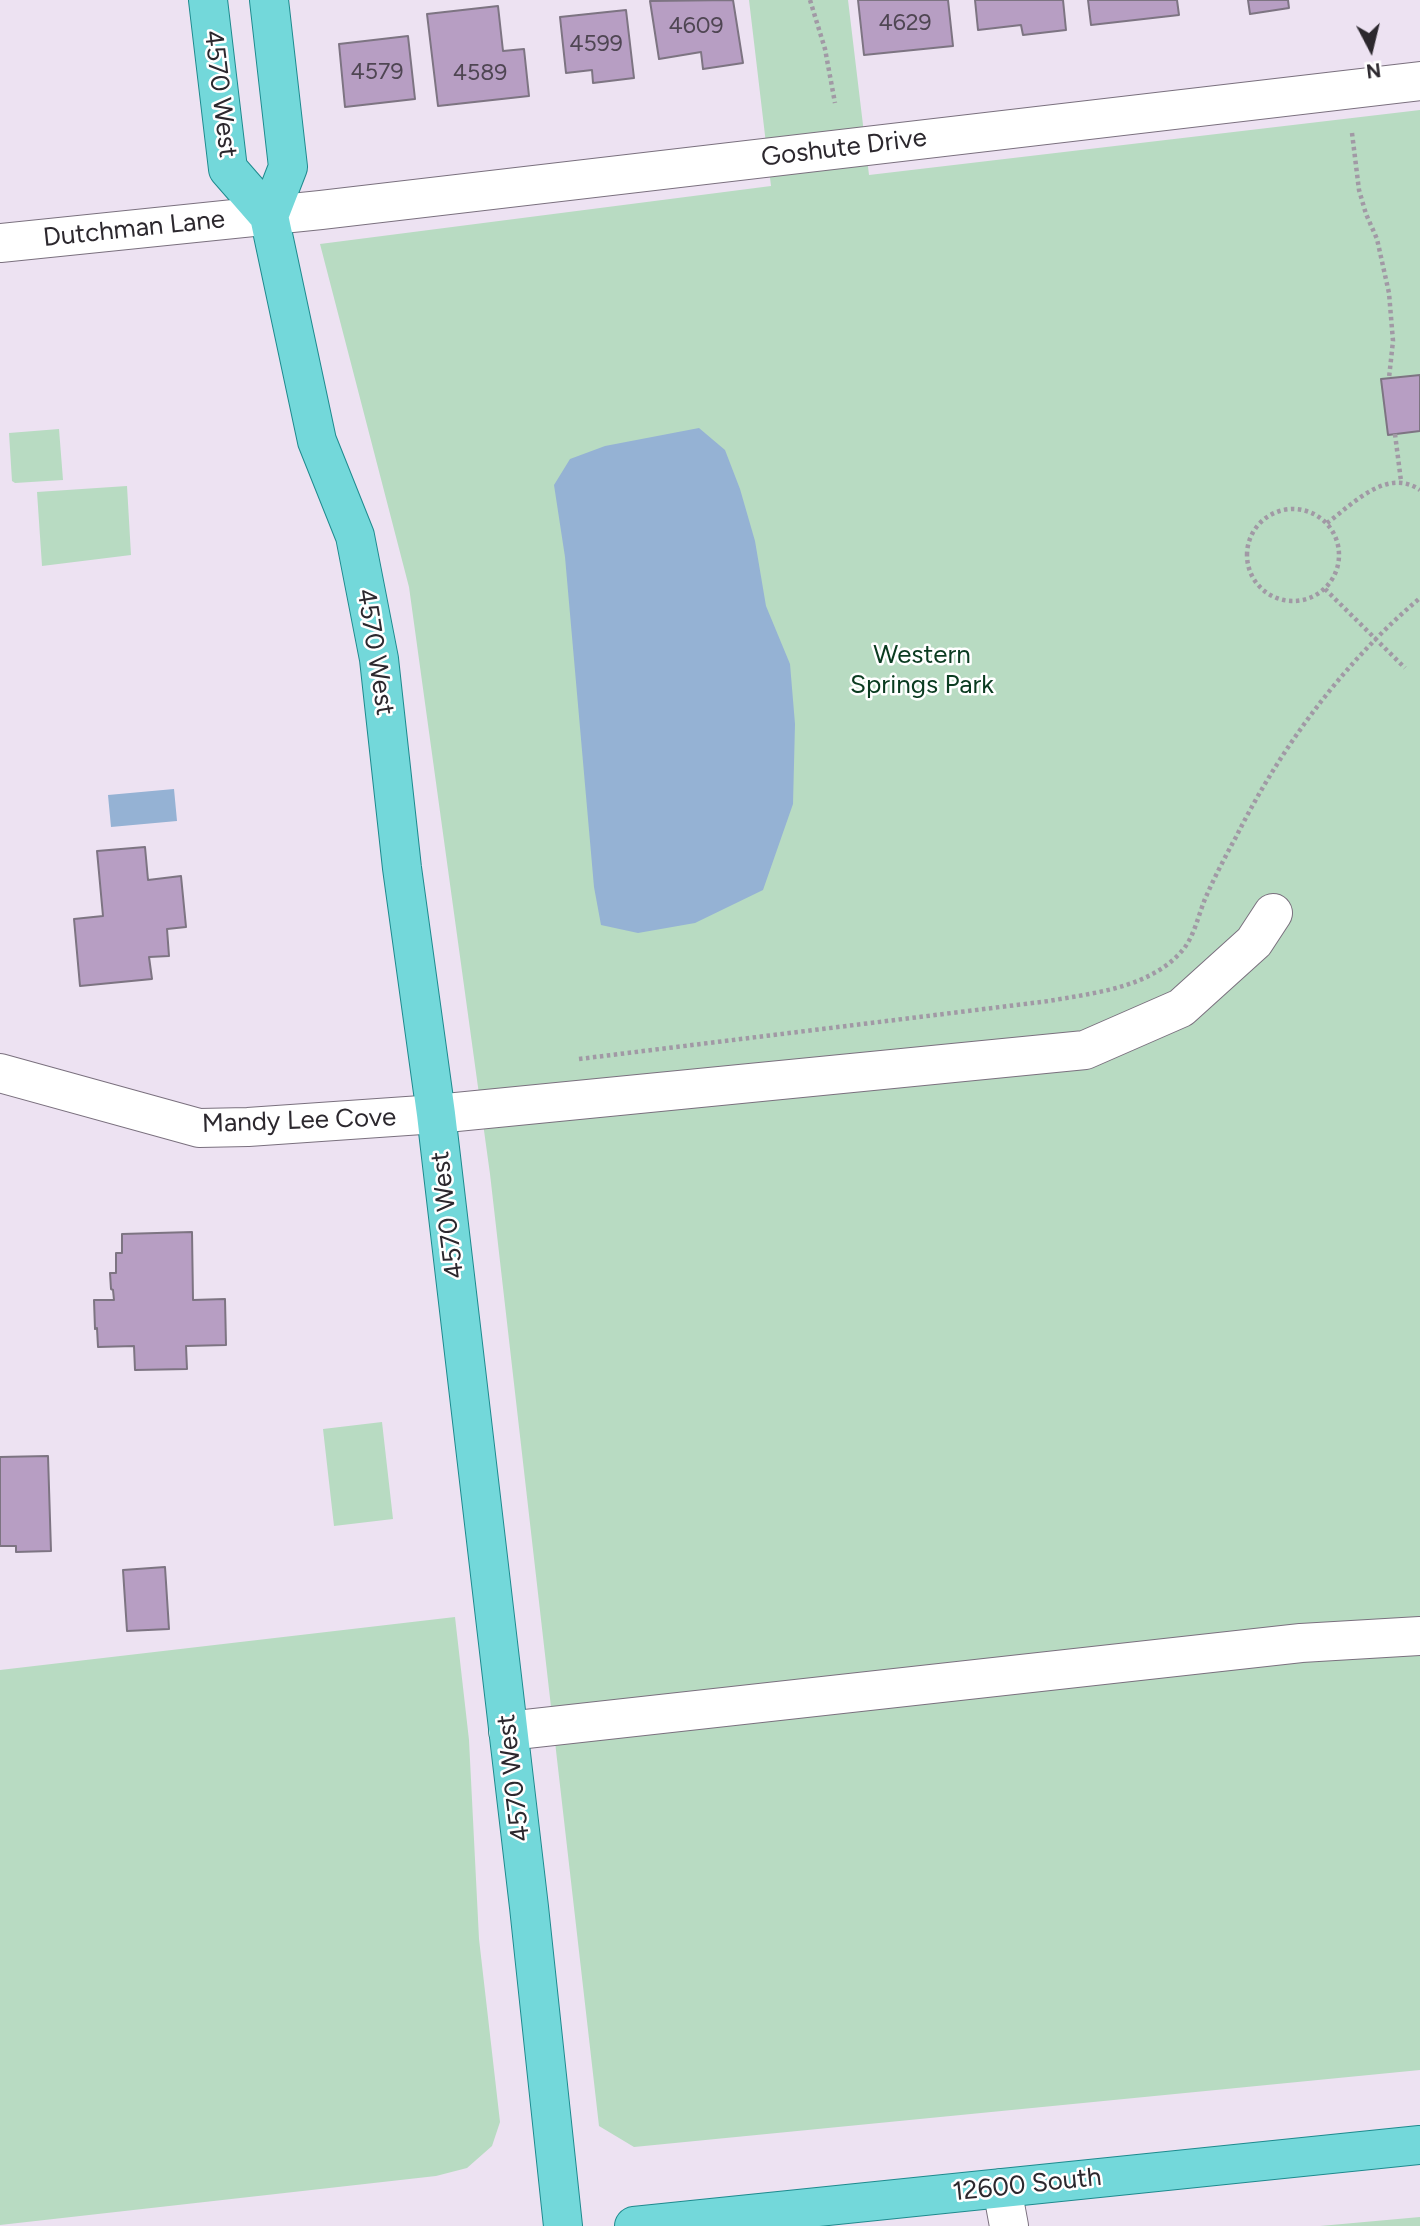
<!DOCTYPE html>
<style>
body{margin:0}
#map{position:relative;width:1420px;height:2226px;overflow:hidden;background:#ede2f2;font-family:Figtree,sans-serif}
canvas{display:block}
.north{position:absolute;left:1336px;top:14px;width:70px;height:70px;-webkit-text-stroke:5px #fff;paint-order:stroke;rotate:173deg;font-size:19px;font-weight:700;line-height:28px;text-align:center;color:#2c282e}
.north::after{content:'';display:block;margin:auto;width:24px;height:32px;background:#2c282e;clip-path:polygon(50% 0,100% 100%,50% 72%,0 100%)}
</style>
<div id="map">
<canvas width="1420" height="2226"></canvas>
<div class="north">N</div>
</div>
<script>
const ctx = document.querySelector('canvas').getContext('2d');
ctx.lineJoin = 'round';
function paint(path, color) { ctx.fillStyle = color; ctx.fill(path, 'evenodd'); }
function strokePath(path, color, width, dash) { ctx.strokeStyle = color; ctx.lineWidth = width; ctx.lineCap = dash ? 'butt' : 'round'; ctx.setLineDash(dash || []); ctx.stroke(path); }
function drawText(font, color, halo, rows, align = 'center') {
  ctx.font = font + ' Figtree,sans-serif'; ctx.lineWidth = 5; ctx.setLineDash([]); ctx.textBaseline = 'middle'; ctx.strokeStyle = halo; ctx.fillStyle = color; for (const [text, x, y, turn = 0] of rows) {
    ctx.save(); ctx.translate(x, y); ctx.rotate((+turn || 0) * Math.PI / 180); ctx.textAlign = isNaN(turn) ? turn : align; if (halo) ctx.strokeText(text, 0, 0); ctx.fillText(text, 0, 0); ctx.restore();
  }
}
paint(new Path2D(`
 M749,0h99l21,175 551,-65v1960l-786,77 -35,-21 -109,-952 -81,-587 -89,-343 451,-58z
 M59,429l4,51 -48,3 -3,-2 -3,-48z
 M127,486l4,69 -89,11 -5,-74z
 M382,1422l11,97 -59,7 -11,-97z
 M455,1617l14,123 10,199 21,183 -8,24 -25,22 -31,8 -436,49v-555z
 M1420,2217v9h-100z`), '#b8dbc2');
paint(new Path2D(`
 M699,428l26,22 15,39 15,52 11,65 24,58 5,60 -2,80 -30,86 -68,33 -57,10 -37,-8 -7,-38 -29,-330 -11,-72 16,-26 35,-13z
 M174,789l3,32 -66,6 -3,-32z`), '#95b2d4');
const building = new Path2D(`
 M733,0l10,63 -40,6 -2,-17 -42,7 -9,-58z
 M858,0h90l5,46 -89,9z
 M975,0h88l3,30 -43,5 -2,-10 -43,5z
 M1088,0h89l2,15 -88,10z
 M1248,0h40l1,8 -39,6z
 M498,6l5,45 21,-2 5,47 -91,10 -11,-92z
 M626,10l8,68 -41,5 -1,-13 -26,3 -6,-56z
 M408,36l7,63 -70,8 -6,-63z
 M1420,375v56l-32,4 -7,-56z
 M145,847l3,33 33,-4 5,51 -19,2 2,27 -20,1 3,22 -72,7 -6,-67 29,-3 -6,-65z
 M192,1232l1,68 32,-1 1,46 -40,1 1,23 -52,1 -1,-24 -36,1 -1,-19 -2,1 -1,-29h20l-1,-10 -2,-1 -1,-16h6v-20h6v-19z
 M48,1456l3,95 -35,1v-6h-16v-89z
 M165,1567l4,62 -42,2 -4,-61z`);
paint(building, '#b79ec3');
strokePath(building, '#7d7482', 2);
const minor = new Path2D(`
 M0,243l321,-33 1099,-129
 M0,1073l199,55 49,-1 188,-13 649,-64 96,-42 73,-66 19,-29
 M508,1731l793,-88 119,-7
 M1002,2188l7,38`);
const major = new Path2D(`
 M208,0l20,169 41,47 48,225 38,95 24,123 23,209 34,246 93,793 34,319
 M269,216l19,-49 -19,-167
 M634,2226l786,-81`);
strokePath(minor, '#7a707e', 40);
strokePath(major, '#1e8a8e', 40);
strokePath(new Path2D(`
 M810,0l15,49 10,54
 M1352,133l7,57 7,24 11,25 12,54 4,48 -4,37
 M1395,434l6,47
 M1247 555a46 46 0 1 1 92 0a46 46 0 1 1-92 0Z
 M1327,523c26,-19 60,-56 93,-33
 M1325,589l80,79
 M579,1059l470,-58c44,-8 100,-13 132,-49 13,-14 17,-36 24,-53 9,-21 20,-42 31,-62 45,-90 107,-174 184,-239`), '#a199a5', 4.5, [3.5, 3.5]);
strokePath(minor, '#fff', 38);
strokePath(major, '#73d8da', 38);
drawText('23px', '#4f4653', null, [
 ["4629",905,23],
 ["4609",696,26],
 ["4599",596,44],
 ["4579",377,72],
 ["4589",480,73]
]);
drawText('26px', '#2c282e', '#fff', [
 ["4570 West",220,94,83],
 ["Goshute Drive",844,148,-7],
 ["Dutchman Lane",134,229,-6],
 ["4570 West",375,652,81],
 ["Mandy Lee Cove",299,1121,-2],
 ["4570 West",448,1215,-97],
 ["4570 West",514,1778,-97],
 ["12600 South",1027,2185,-6]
]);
drawText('26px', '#0a3b20', '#fff', [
 ["Western",922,655],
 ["Springs Park",922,685]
]);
</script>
